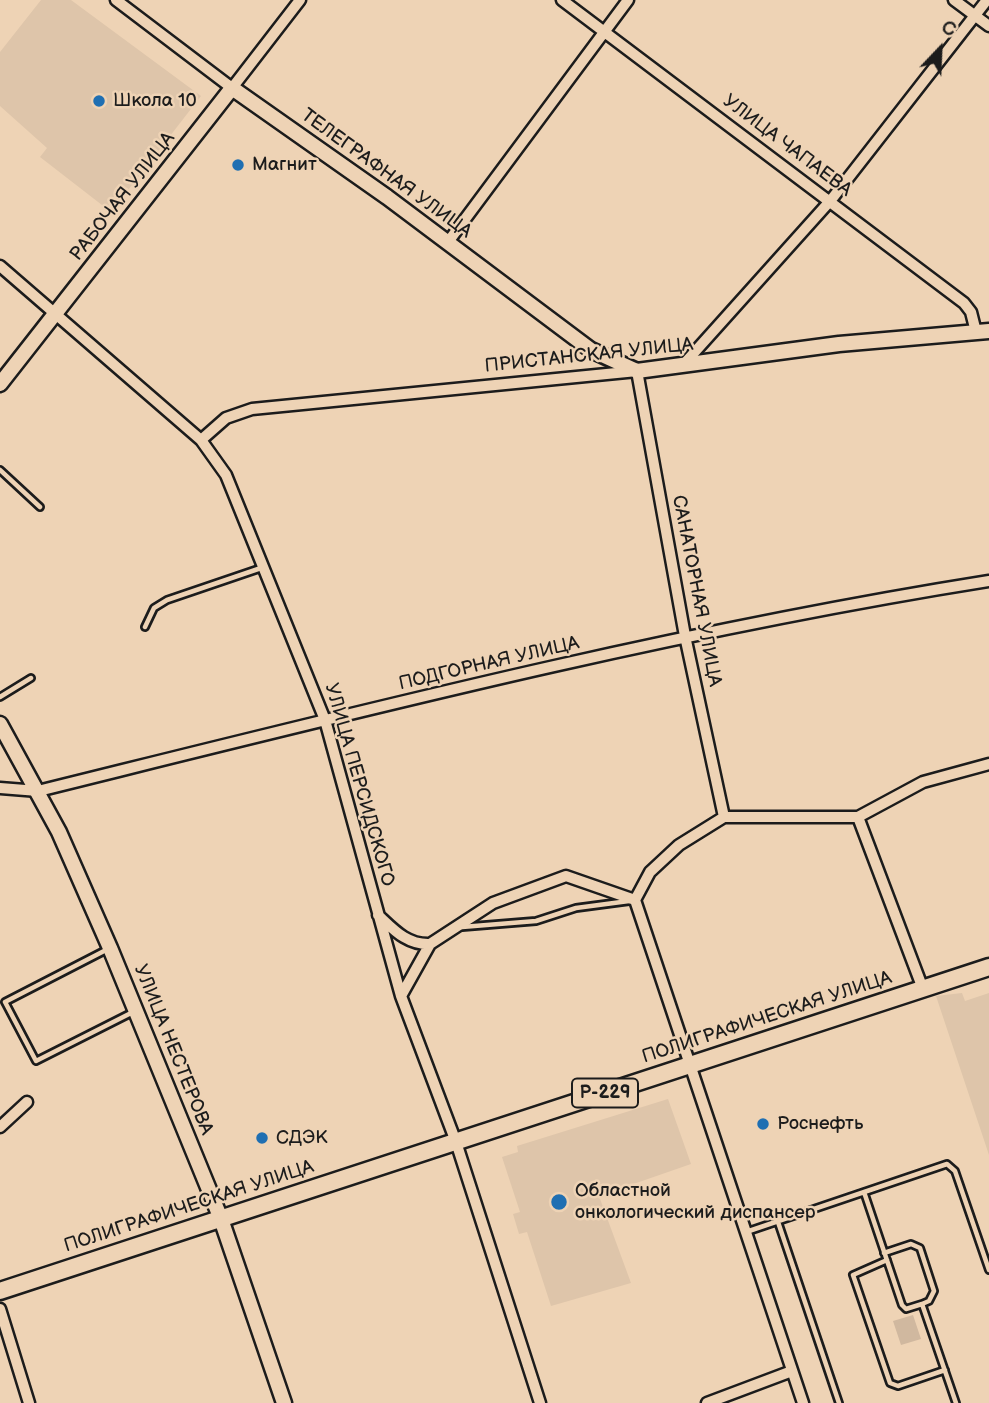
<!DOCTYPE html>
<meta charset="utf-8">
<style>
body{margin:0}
#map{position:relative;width:989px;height:1403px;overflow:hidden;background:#eed3b5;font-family:"Balsamiq Sans",sans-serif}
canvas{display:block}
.north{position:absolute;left:905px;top:14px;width:70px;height:70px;-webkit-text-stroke:5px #eed3b5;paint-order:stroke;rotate:23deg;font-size:19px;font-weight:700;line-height:28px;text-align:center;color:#1c1c1c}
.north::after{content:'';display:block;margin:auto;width:24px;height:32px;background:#1c1c1c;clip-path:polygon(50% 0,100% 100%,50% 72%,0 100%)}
</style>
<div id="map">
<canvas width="989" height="1403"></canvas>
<div class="north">С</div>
</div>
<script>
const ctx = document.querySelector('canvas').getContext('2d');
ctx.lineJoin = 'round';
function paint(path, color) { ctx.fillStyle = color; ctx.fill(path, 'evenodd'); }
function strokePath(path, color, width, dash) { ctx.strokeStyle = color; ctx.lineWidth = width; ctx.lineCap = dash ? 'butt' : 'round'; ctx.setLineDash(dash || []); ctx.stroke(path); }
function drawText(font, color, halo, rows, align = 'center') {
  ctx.font = font + ' "Balsamiq Sans",sans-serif'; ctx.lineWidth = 5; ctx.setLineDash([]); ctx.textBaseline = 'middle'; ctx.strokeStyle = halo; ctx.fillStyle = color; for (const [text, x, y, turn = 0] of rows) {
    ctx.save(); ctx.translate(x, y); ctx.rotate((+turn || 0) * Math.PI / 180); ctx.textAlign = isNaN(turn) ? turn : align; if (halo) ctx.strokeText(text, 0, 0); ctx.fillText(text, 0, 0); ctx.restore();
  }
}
paint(new Path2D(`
 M41,0h30l130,96 -90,116 -71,-55 7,-9 -47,-42v-54z
 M962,993l3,8 24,-8v162l-53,-159z
 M668,1099l23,65 -92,32 32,87 -80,23 -24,-74 -8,2 -6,-20 7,-2 -18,-55 16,-5 -1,-6z`), '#dec5aa');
paint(new Path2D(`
 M913,1315l8,24 -20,6 -8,-24z`), '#d0b89f');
const lane = new Path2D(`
 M0,470l40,37
 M145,627l9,-19 13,-8 97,-33
 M0,697l31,-19
 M462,927l74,-6 40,-13 53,-7
 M106,950l-101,52 31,59 99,-50
 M864,1192l38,113 4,4 16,-5 34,99
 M778,1222l61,181
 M746,1232l201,-68 8,7 34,99
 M884,1253l27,-9 9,4 14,43 -5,10 -7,3
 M887,1260l-34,15 37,108 8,3 47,-16`);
const street = new Path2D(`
 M116,0l116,88 68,-88
 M562,0l402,303 7,9 5,20
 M954,0l35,26
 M448,242l180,-242
 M0,266l201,174 25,35 99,245 76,276 55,146 84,261
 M683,365l148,-165 156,-200
 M201,440l25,-22 26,-9 385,-38 48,265 39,181
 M0,788l38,3c315,-78 630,-159 951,-210
 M858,817l65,172
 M635,900l168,503
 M378,915c16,15 29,30 52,29
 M401,996l29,-52 63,-41 73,-27 69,24 15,-28 29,-27 45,-28h134l65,-35 66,-18
 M0,1127l27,-25
 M0,1309l29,94
 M707,1403l85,-32`);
const secondary = new Path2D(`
 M0,384l232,-296 155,109 204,153 46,21 202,-27 150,-13
 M0,724l59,108 51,116 111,271 63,184`);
const primary = new Path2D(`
 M0,1291l989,-324`);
strokePath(lane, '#1c1c1c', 10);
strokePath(street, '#1c1c1c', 15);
strokePath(secondary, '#1c1c1c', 19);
strokePath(primary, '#1c1c1c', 21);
strokePath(lane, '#eed3b5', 4.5);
strokePath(street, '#eed3b5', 10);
strokePath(secondary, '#eed3b5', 14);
strokePath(primary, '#eed3b5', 16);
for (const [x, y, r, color] of [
 [99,101,7,"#1f6fb2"],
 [238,165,7,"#1f6fb2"],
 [763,1124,7,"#1f6fb2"],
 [262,1138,7,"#1f6fb2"],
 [559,1202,9,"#1f6fb2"]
]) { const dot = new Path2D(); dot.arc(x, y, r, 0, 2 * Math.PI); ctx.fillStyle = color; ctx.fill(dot); strokePath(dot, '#eed3b5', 2.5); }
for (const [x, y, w] of [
 [605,1093,66]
]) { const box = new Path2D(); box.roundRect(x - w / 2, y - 14.5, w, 29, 5); ctx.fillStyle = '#eed3b5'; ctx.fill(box); strokePath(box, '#1c1c1c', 2); }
drawText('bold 18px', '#1c1c1c', null, [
 ["Р-229",605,1093]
]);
drawText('19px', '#1c1c1c', '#eed3b5', [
 ["Школа 10",113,101],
 ["Магнит",252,165],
 ["Роснефть",777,1124],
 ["СДЭК",276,1138],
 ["Областной",575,1191],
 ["онкологический диспансер",575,1213]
], 'left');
drawText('19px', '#1c1c1c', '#eed3b5', [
 ["УЛИЦА ЧАПАЕВА",787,146,37],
 ["ТЕЛЕГРАФНАЯ УЛИЦА",386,174,36],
 ["РАБОЧАЯ УЛИЦА",123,197,-52],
 ["ПРИСТАНСКАЯ УЛИЦА",589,356,-6],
 ["САНАТОРНАЯ УЛИЦА",696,591,79],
 ["ПОДГОРНАЯ УЛИЦА",489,664,-13],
 ["УЛИЦА ПЕРСИДСКОГО",359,785,74],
 ["ПОЛИГРАФИЧЕСКАЯ УЛИЦА",767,1018,-18],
 ["УЛИЦА НЕСТЕРОВА",173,1050,68],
 ["ПОЛИГРАФИЧЕСКАЯ УЛИЦА",189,1207,-18]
]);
</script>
